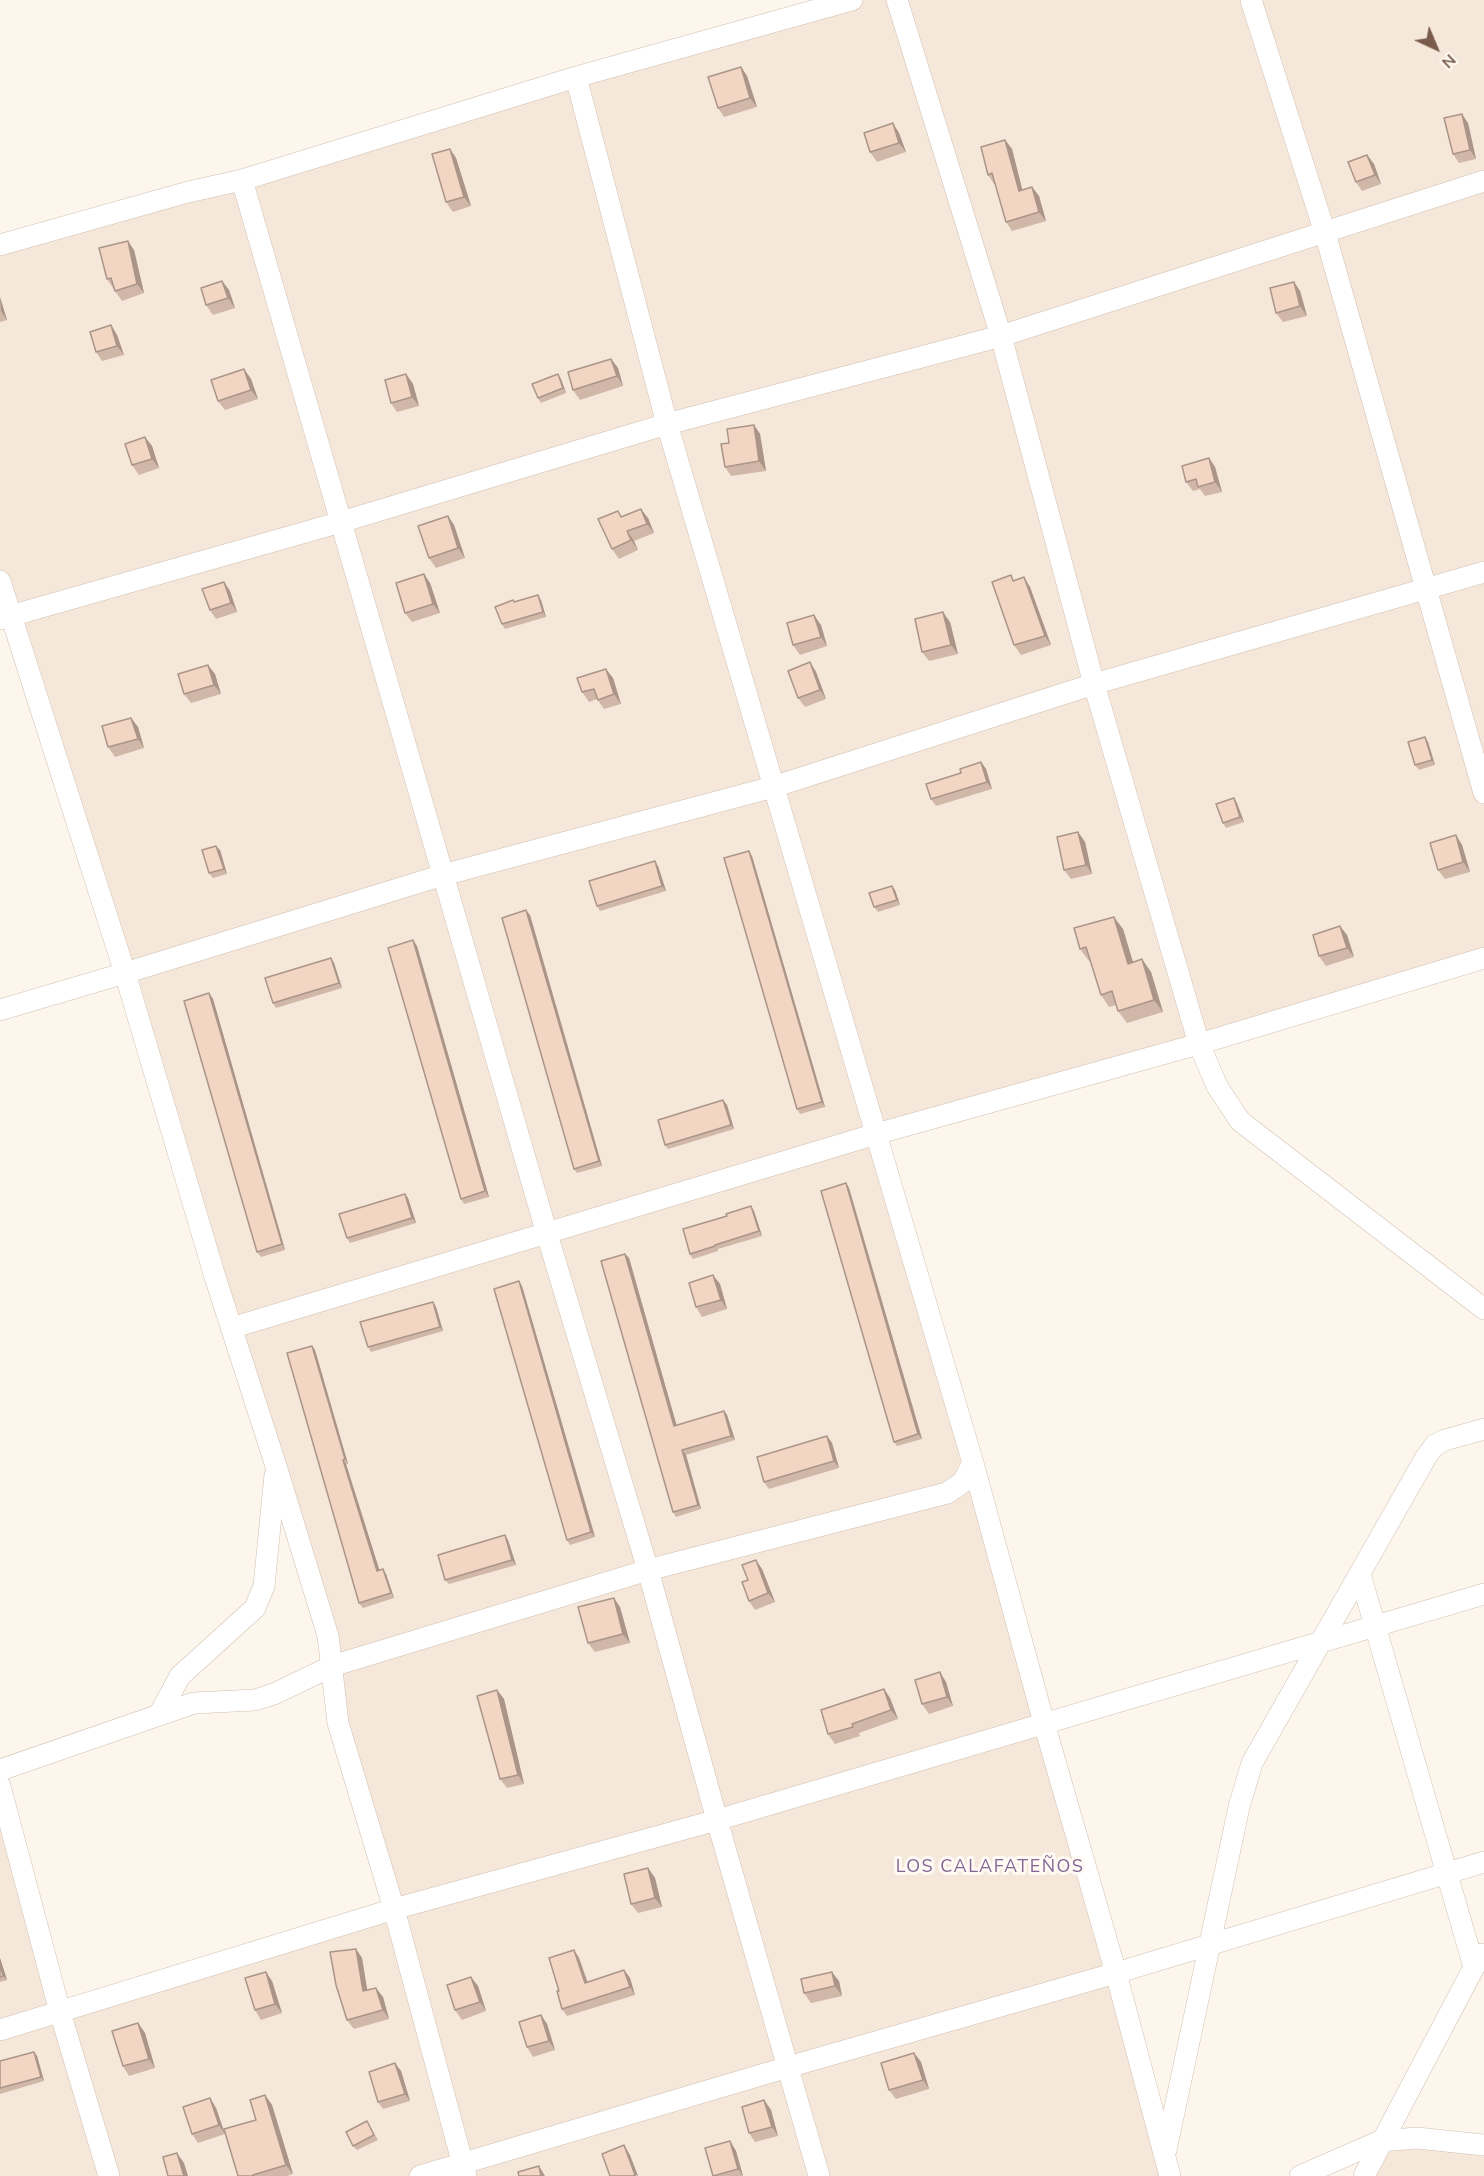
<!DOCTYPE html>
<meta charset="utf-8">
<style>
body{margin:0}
#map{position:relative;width:1484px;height:2176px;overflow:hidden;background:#fdf6ec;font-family:"Nunito Sans",sans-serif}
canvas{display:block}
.north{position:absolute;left:1406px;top:18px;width:60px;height:60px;-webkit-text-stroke:4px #fffaf3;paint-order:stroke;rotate:136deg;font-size:16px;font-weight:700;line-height:24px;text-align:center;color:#7a5c4d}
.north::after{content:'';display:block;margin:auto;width:21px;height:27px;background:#7a5c4d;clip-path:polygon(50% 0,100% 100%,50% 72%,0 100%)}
</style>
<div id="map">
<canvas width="1484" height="2176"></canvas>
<div class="north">N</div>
</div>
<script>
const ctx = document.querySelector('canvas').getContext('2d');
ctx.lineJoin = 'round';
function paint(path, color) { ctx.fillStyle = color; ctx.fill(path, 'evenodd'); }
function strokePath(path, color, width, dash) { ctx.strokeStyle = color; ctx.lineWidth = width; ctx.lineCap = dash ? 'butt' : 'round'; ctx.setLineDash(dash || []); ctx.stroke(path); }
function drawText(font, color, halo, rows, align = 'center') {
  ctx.font = font + ' "Nunito Sans",sans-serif'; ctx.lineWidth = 6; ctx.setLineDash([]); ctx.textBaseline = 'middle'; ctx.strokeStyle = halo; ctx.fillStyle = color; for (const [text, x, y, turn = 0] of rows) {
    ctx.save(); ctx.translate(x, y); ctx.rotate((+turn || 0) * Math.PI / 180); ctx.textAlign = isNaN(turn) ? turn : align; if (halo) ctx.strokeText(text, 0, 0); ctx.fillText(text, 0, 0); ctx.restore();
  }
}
paint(new Path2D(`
 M852,0h632v958l-608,177 299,1041h-1175v-390l60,226 334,-103 -62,-243 -332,-1085v-336z
 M1380,2141l104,4v31h-120z`), '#f5e8da');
const minor = new Path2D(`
 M897,0l104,336 93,348 105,360 18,42 23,35 244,188
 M1251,0l74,233 159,560
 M576,77l91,347 306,1039 71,260 72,250 54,203
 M242,180l305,1054 101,336 69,250 102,356
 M0,245l188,-53 54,-12 334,-103 276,-77
 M0,581l125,392 90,304 61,189 52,170 10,87 56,186 72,267
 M0,619l341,-97 326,-98 334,-88 483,-155
 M0,1010l125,-37 318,-98 330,-88 321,-103 390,-112
 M231,1328l645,-194 323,-90 285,-86
 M1360,1574l114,393
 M159,1715l21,-39 75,-68 9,-22 11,-111
 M0,1770l194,-67 61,-3 19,-6 58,-28 316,-96 299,-77 16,-11 10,-19
 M0,1786l60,226 49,164
 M0,2030l394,-121 323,-89 767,-226
 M1166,2150l73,-343 13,-44 174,-306 9,-12 10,-5 39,-11
 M420,2176l368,-109 328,-94 368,-111
 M1300,2176l80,-35 37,-3 67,7
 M1364,2176l117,-222`);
strokePath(minor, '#d1beb0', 22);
strokePath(minor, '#fff', 21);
paint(new Path2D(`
 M741,67l6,9 10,31 -33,10 -6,-9z
 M1468,123l8,36 -17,4 -6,-9z
 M899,133l7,19 -29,10 -7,-10z
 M1005,140l7,9 10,41 10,-3 7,9 7,25 -34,10 -6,-9 -11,-38h-1l-6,-9z
 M450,149l6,9 15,48 -18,6 -7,-10z
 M1367,155l7,9 7,20 -19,7 -6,-9z
 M134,250l10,43 -22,8 -7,-10 -1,-3h-1l-6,-9z
 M222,281l7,9 6,18 -22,7 -7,-10z
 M1294,282l6,9 7,25 -24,6 -7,-9z
 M0,297l7,23 -7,2z
 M111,325l6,10 7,20 -22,6 -6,-9z
 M611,359l7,9 5,18 -43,14 -7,-10z
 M244,369l7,10 7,20 -33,11 -7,-9z
 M406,374l7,10 6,22 -22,6 -6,-9z
 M561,379l5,14 -25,10 -3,-5z
 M754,425l6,9 6,37 -35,5 -6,-9 4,-24z
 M145,437l7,9 7,22 -20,7 -7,-10z
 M1209,458l6,9 7,25 -17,4 -5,-7 -7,2 -7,-9z
 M618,511l4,6 26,1 6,15 -20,8 4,9 -19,9 -7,-10z
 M448,516l6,9 11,33 -29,10 -7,-10z
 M1011,575l3,6 16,6 21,58 -30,10 -7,-10z
 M224,582l6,9 7,21 -21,7 -6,-9z
 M430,583l10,30 -28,9 -7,-9z
 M541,600l5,17 -41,12 -3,-5 12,-22z
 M950,622l8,32 -29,7 -7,-9z
 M821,625l6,21 -27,9 -7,-10z
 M810,662l6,10 10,27 -21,8 -7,-9z
 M215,674l6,20 -30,9 -7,-9z
 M613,678l8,26 -17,5 -7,-10 -8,3 -7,-10z
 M131,718l7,9 6,21 -29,9 -7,-10z
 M1425,737l3,5 7,23 -16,5 -4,-5z
 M981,762l5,7 6,20 -56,17 -5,-7 30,-26z
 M1234,798l3,5 7,19 -18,6 -3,-5z
 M1078,832l7,10 7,32 -21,5 -7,-9z
 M1456,835l6,10 8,27 -25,7 -7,-9z
 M220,850l7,24 -14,4 -4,-5z
 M752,856l73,251 -25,7 -3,-5z
 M658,866l8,25 -66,20 -3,-5z
 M895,890l5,15 -22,7 -4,-5z
 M530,915l72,251 -25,7 -3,-4z
 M1123,929l10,33 18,10 12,40 -36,11 -9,-12 -2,-6 -7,2 -8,-12 -11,-35 -1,1 -9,-12z
 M1347,935l7,22 -28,9 -7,-10z
 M417,946l72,251 -25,7 -3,-5z
 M334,963l8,25 -66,20 -3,-5z
 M209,993l4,6 72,251 -24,7 -4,-5z
 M723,1100l4,5 7,24 -66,20 -3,-4z
 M846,1183l3,5 73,251 -25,7 -3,-4z
 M405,1194l3,4 8,25 -66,20 -3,-5z
 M754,1211l8,25 -44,13v2l-25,8 -3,-5z
 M625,1254l4,4 47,167 48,-14 3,4 8,25 -49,15 15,54 -25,8 -3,-5z
 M720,1284l7,25 -25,8 -6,-10z
 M522,1286l73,251 -25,8 -3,-5z
 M433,1302l3,5 7,24 -72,21 -3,-5z
 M315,1350l33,114h-2l33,106 7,4 8,24 -31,10 -4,-5z
 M827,1436l5,7 7,25 -70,21 -5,-7z
 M505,1535l3,5 8,25 -67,19 -4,-4z
 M762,1569l13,33 -20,8 -6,-9 -1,-21z
 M620,1607l10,36 -35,9 -7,-9z
 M946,1682l7,24 -24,8 -7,-10z
 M884,1689l6,9 8,21 -39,14 1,3 -25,8 -7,-10z
 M497,1690l7,9 20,85 -17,4 -7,-9z
 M648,1868l7,10 7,29 -24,6 -7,-9z
 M356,1949l6,9 5,32 16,7 6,22 -35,10 -7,-9z
 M574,1950l5,8 9,24 36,-12 6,8 5,17 -68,21 -5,-7 -3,-18z
 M0,1958l7,22 -7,2z
 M272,1981l10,32 -21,7 -6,-10z
 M839,1981l3,15 -31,7 -7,-10z
 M478,1986l8,25 -24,9 -7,-10z
 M541,2015l6,9 8,26 -22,7 -6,-10z
 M138,2023l7,10 10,35 -26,8 -6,-10z
 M34,2052l3,4 7,25 -44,13v-33z
 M914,2053l7,9 8,27 -33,10 -7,-9z
 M401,2071l9,30 -27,8 -5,-7z
 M265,2095l7,10 21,69 -6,2h-49l18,-56z
 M210,2098l6,10 9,26 -27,9 -6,-9z
 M764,2100l7,10 7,26 -23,6 -6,-9z
 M367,2121l11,19 -21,10 -4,-4z
 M730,2141l6,10 7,25h-30z`), '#d1b7a8');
paint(new Path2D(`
 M741,67l6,9 10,31 -7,-9z
 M1462,114l6,9 8,36 -6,-9z
 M893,123l6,10 7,19 -7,-9z
 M1005,140l7,9 13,51 -6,-9z
 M450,149l6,9 15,48 -7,-9z
 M1367,155l7,9 7,20 -6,-9z
 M1032,187l7,9 7,25 -7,-9z
 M128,241l6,9 10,43 -7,-9z
 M222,281l7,9 6,18 -7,-10z
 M1294,282l6,9 7,25 -7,-10z
 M0,297l7,23 -6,-9z
 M111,325l6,10 7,20 -7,-9z
 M611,359l7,9 5,18 -6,-10z
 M244,369l7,10 7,20 -7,-9z
 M406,374l7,10 6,22 -7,-9z
 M558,374l3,5 5,14 -3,-5z
 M754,425l6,9 6,37 -7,-10z
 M145,437l7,9 7,22 -7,-9z
 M1209,458l6,9 7,25 -7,-10z
 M641,509l7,9 6,15 -7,-9z
 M448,516l6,9 11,33 -7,-10z
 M627,531l7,10 4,9 -7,-10z
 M424,574l6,9 10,30 -7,-9z
 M1024,577l6,10 21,58 -6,-9z
 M224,582l6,9 7,21 -6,-9z
 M538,595l3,5 5,17 -3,-5z
 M943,612l7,10 8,32 -7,-9z
 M814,615l7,10 6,21 -6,-9z
 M810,662l6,10 10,27 -6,-9z
 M208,665l7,9 6,20 -7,-9z
 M606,669l7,9 8,26 -7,-10z
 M131,718l7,9 6,21 -6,-9z
 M1425,737l3,5 7,23 -3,-5z
 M981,762l5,7 6,20 -5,-7z
 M1234,798l3,5 7,19 -4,-5z
 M1078,832l7,10 7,32 -6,-9z
 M1456,835l6,10 8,27 -7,-10z
 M216,846l4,4 7,24 -3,-5z
 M749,851l3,5 73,251 -3,-5z
 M655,861l3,5 8,25 -4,-5z
 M892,886l3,4 5,15 -3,-5z
 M526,910l4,5 72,251 -3,-5z
 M1114,917l9,12 14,47 -9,-12z
 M1340,926l7,9 7,22 -7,-9z
 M413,940l4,6 72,251 -4,-6z
 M331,958l3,5 8,25 -3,-5z
 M1142,959l9,13 12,40 -9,-12z
 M209,993l4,6 72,251 -3,-6z
 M723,1100l4,5 7,24 -3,-4z
 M846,1183l3,5 73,251 -4,-5z
 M405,1194l3,4 8,25 -4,-5z
 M751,1206l3,5 8,25 -3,-5z
 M625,1254l4,4 49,172 -4,-4z
 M713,1275l7,9 7,25 -6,-9z
 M519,1281l3,5 73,251 -4,-5z
 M433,1302l3,5 7,24 -3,-4z
 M312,1346l3,4 33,114 -3,-5z
 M724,1411l3,4 8,25 -4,-4z
 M827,1436l5,7 7,25 -5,-7z
 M682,1450l4,5 15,54 -3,-4z
 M343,1460l3,4 35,111 -4,-4z
 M505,1535l3,5 8,25 -4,-5z
 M756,1560l6,9 13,33 -7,-9z
 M383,1569l3,5 8,24 -3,-5z
 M614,1598l6,9 10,36 -7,-9z
 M940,1672l6,10 7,24 -6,-9z
 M884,1689l6,9 8,21 -7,-9z
 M497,1690l7,9 20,85 -6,-9z
 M648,1868l7,10 7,29 -7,-9z
 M356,1949l6,9 7,43 -6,-10z
 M574,1950l5,8 11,33 -5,-8z
 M0,1958l7,22 -4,-4 -3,-12z
 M624,1970l6,8 5,17 -5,-8z
 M266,1972l6,9 10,32 -7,-9z
 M832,1972l7,9 3,15 -7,-10z
 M471,1977l7,9 8,25 -6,-9z
 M376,1988l7,9 6,22 -6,-9z
 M541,2015l6,9 8,26 -6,-9z
 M138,2023l7,10 10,35 -6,-9z
 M34,2052l3,4 7,25 -3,-4z
 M914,2053l7,9 8,27 -6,-9z
 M395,2063l6,8 9,30 -5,-7z
 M265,2095l7,10 21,69 -7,-9z
 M210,2098l6,10 9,26 -6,-9z
 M764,2100l7,10 7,26 -6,-9z
 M730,2141l6,10 7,25 -5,-7z
 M624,2145l6,10 8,21 -3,-1z
 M177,2153l7,10 4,13h-4z
 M539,2166l6,10h-4z`), '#aa9588');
const building = new Path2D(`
 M741,67l9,31 -32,10 -10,-31z
 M1462,114l8,36 -17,4 -9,-36z
 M893,123l6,20 -29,9 -6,-19z
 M1005,140l14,51 13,-4 7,25 -33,10 -14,-49 -4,2 -7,-28z
 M450,149l14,48 -18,5 -14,-48z
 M1367,155l8,20 -19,7 -8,-20z
 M128,241l9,43 -22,7 -4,-13 -4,1 -8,-31z
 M222,281l6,17 -22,7 -5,-17z
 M1294,282l6,24 -24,7 -6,-25z
 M111,325l6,21 -21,6 -6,-20z
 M611,359l6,17 -44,14 -5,-18z
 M244,369l7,21 -33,11 -7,-21z
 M406,374l6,23 -21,6 -6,-23z
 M558,374l5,14 -25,10 -6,-14z
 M754,425l5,36 -34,6 -4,-23 8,-1 -2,-14z
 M145,437l7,22 -20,6 -7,-21z
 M1209,458l6,24 -17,5 -2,-8 -10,3 -4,-16z
 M641,509l6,15 -20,7 4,9 -19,9 -14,-30 20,-8 3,6z
 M448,516l10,32 -29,10 -11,-32z
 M424,574l9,30 -28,9 -9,-30z
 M1011,575l2,6 11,-4 21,59 -31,9 -22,-63z
 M224,582l7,21 -21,7 -8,-21z
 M538,595l5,17 -41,12 -7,-17 18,-7 1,2z
 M943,612l8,33 -29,7 -7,-33z
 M814,615l7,22 -28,8 -6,-22z
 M810,662l10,28 -22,8 -10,-27z
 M208,665l6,20 -30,9 -6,-20z
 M606,669l8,25 -16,6 -4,-11 -12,3 -5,-14z
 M131,718l7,21 -30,8 -6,-21z
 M1425,737l7,23 -17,5 -7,-23z
 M981,762l6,20 -56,17 -5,-15 35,-11 -1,-4z
 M1234,798l6,19 -17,6 -7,-19z
 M1078,832l8,33 -22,5 -7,-33z
 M1456,835l7,27 -25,8 -8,-27z
 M216,846l8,23 -15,4 -7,-23z
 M749,851l73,251 -25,7 -73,-251z
 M655,861l7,25 -65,20 -8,-25z
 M892,886l5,14 -23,7 -5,-14z
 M526,910l73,251 -25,8 -72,-251z
 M1114,917l14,47 14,-5 12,41 -36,11 -6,-20 -11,4 -15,-48 -6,2 -6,-21z
 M1340,926l7,22 -28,8 -6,-21z
 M413,940l72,251 -24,8 -73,-251z
 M331,958l8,25 -66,20 -8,-25z
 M209,993l73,251 -25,8 -73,-251z
 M723,1100l8,25 -66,20 -7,-25z
 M846,1183l72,251 -24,8 -73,-251z
 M405,1194l7,24 -65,20 -8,-24z
 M751,1206l8,25 -44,14v1l-25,8 -7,-25 44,-13 -1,-2z
 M625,1254l49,172 50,-15 7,25 -49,14 16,55 -25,7 -72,-251z
 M713,1275l8,25 -25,7 -7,-24z
 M519,1281l72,251 -24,8 -73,-251z
 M433,1302l7,25 -72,20 -8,-25z
 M312,1346l33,113 -2,1 34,111 6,-2 8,24 -32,10 -72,-250z
 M827,1436l7,25 -70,21 -7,-25z
 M505,1535l7,25 -67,20 -7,-25z
 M756,1560l12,33 -19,8 -7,-19 6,-2 -6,-15z
 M614,1598l9,36 -35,9 -10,-36z
 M940,1672l7,25 -25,7 -7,-24z
 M884,1689l7,21 -39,14 1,3 -25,7 -7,-24z
 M497,1690l21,85 -18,4 -23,-83z
 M648,1868l7,30 -24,6 -7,-30z
 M356,1949l7,42 13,-3 7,22 -36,10 -11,-35 -6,-33z
 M574,1950l11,33 39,-13 6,17 -68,22 -5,-18h2l-10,-33z
 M0,1964l3,12 -3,1z
 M266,1972l9,32 -20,6 -10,-32z
 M832,1972l3,14 -31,7 -3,-14z
 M471,1977l9,25 -25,8 -8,-25z
 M541,2015l8,26 -22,6 -8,-25z
 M138,2023l11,36 -26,7 -11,-35z
 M34,2052l7,25 -41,11v-27z
 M914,2053l9,27 -34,10 -8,-27z
 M395,2063l10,31 -27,8 -9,-30z
 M265,2095l21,70 -33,10 1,1h-16l-14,-47 32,-9 -6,-20z
 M210,2098l9,27 -27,9 -9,-27z
 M764,2100l8,27 -23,6 -7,-26z
 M367,2121l7,14 -21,11 -7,-14z
 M730,2141l8,28 -25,7 -8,-28z
 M624,2145l11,30 -2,1h-23l-8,-22z
 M177,2153l7,23h-16l-5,-19z
 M539,2166l2,10h-22l-1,-4z`);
paint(building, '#f3d5c3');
strokePath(building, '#aa9588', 1.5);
ctx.letterSpacing = '1.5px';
drawText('18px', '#846695', '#fffaf3', [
 ["LOS CALAFATEÑOS",990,1868]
]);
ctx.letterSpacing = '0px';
</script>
